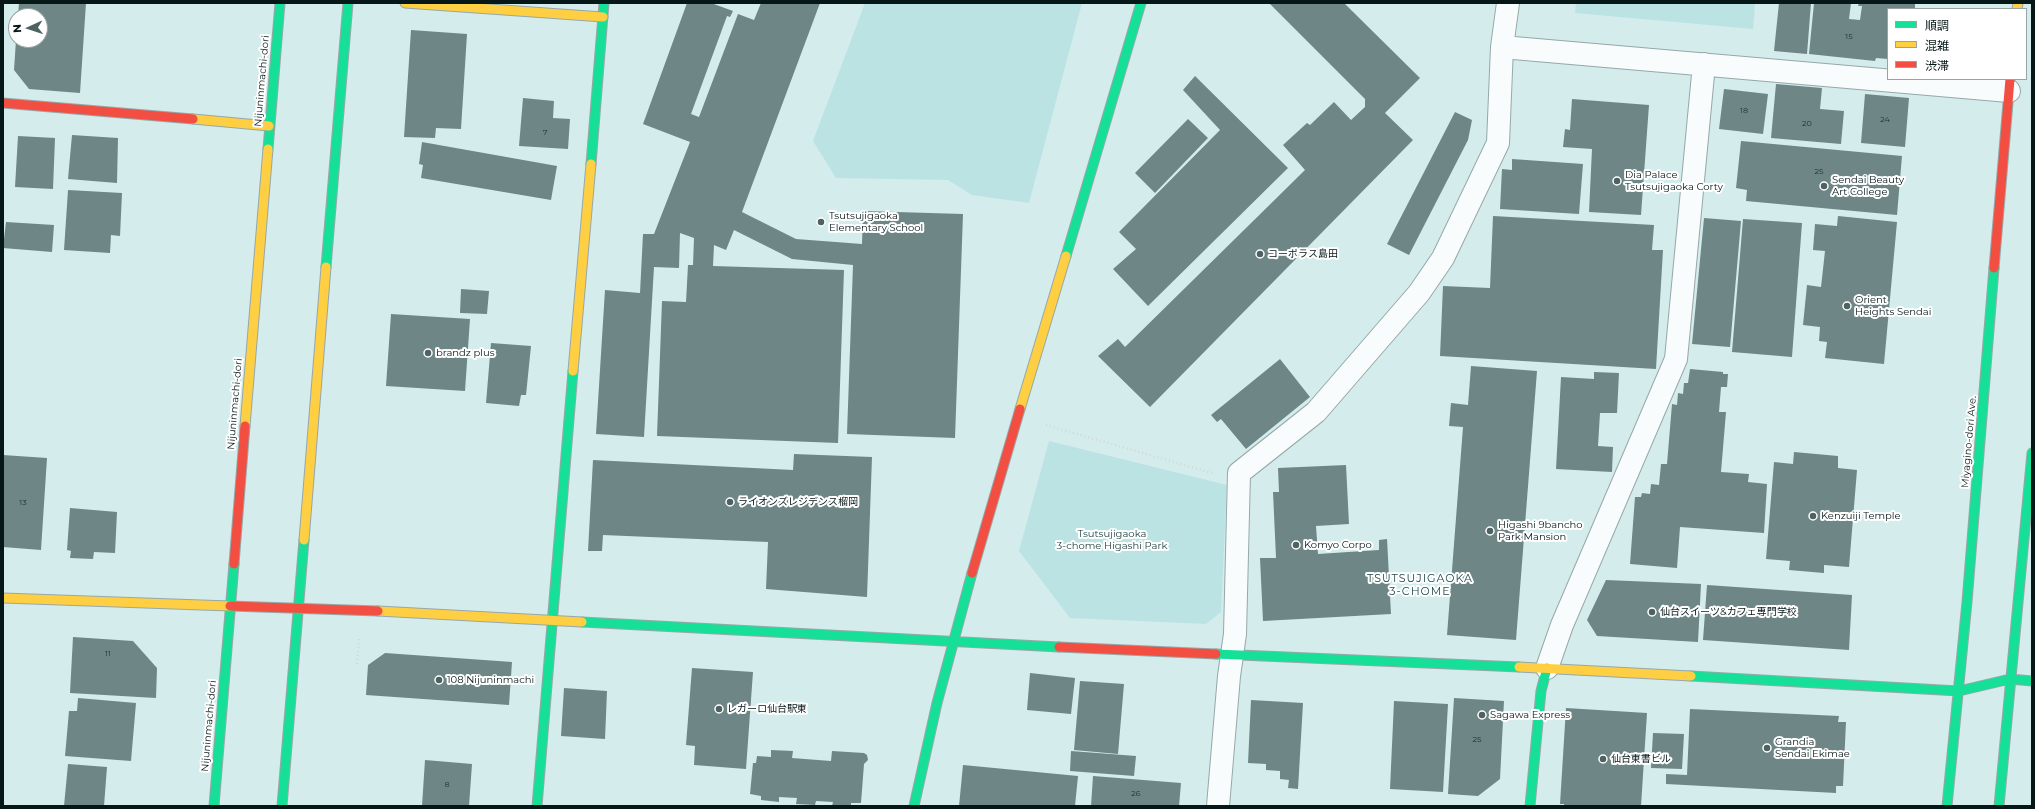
<!DOCTYPE html>
<meta charset="utf-8">
<style>
body{margin:0}
#map{position:relative;width:2035px;height:809px;overflow:hidden;background:#d4ecec;font-family:Montserrat,"Noto Sans JP",sans-serif}
canvas{display:block}
.frame{position:absolute;inset:0;border:4px solid #061717;pointer-events:none}
.legend{position:absolute;left:1887px;top:8px;width:140px;height:72px;box-sizing:border-box;background:#fff;border:1px solid #9ba2a2;margin:0;padding:5px 7px;list-style:none;font-size:12px;color:#061717}
.legend li{display:flex;align-items:center;gap:8px;height:20px}
.legend b{width:20px;border:1px solid #9ba2a2}
.north{position:absolute;left:8px;top:8px;width:40px;height:40px;box-sizing:border-box;background:#fff;border:1px solid #9ba2a2;border-radius:50%;rotate:267deg;font-size:11px;font-weight:700;line-height:16px;text-align:center;color:#061717}
.north::after{content:'';display:block;margin:auto;width:14px;height:18px;background:#4e6262;clip-path:polygon(50% 0,100% 100%,50% 72%,0 100%)}
</style>
<div id="map">
<canvas width="2035" height="809"></canvas>
<div class="frame"></div>
<ul class="legend">
<li><b style="height:5px;background:#16e098"></b>順調</li>
<li><b style="height:5px;background:#ffcf43"></b>混雑</li>
<li><b style="height:5px;background:#f24e42"></b>渋滞</li>
</ul>
<div class="north">N</div>
</div>
<script>
const ctx = document.querySelector('canvas').getContext('2d');
ctx.lineJoin = 'round';
function paint(path, color) { ctx.fillStyle = color; ctx.fill(path, 'evenodd'); }
function strokePath(path, color, width, dash) { ctx.strokeStyle = color; ctx.lineWidth = width; ctx.lineCap = dash ? 'butt' : 'round'; ctx.setLineDash(dash || []); ctx.stroke(path); }
function drawText(font, color, halo, rows, align = 'center') {
  ctx.font = font + ' Montserrat,"Noto Sans JP",sans-serif'; ctx.lineWidth = 4; ctx.setLineDash([]); ctx.textBaseline = 'middle'; ctx.strokeStyle = halo; ctx.fillStyle = color; for (const [text, x, y, turn = 0] of rows) {
    ctx.save(); ctx.translate(x, y); ctx.rotate((+turn || 0) * Math.PI / 180); ctx.textAlign = isNaN(turn) ? turn : align; if (halo) ctx.strokeText(text, 0, 0); ctx.fillText(text, 0, 0); ctx.restore();
  }
}
paint(new Path2D(`
 M865,3h217l-53,200 -57,-8 -24,-15 -112,-2 -23,-37z
 M1576,3h179l-2,26 -178,-16z
 M1049,441l178,44 -6,127 -15,12 -136,-6 -51,-67z`), '#bce3e3');
paint(new Path2D(`
 M19,3h67l-6,90 -51,-4 -15,-19 2,-30h24v-24h-22z
 M687,3h24l22,8 -3,6 -3,-1 -36,98 8,3 39,-103 16,6 7,-17h59l-78,209 54,27 66,5 1,-33 100,3 -8,224 -108,-4 6,-169 -61,-6 -58,-29 -8,20 -12,-5 -1,21 131,4 -6,173 -181,-7 5,-135 24,1 2,-37h5l1,-27 -14,-5 -1,35 -25,-1 -10,170 -48,-3 9,-144 35,3 3,-59h11l36,-92 -47,-18z
 M1269,3h75l76,75 -35,35 28,27 -263,267 -52,-51 20,-17 7,8 180,-177 -22,-25 24,-22 3,2 24,-23 17,18 14,-13v-8z
 M1779,3h32l-4,51 -33,-3z
 M1814,3h37l-2,16 11,1 2,-14h-4l1,-3h56v6h-27v50l-12,-1 -1,3 -66,-7z
 M411,30l56,4 -6,95 -25,-1 -1,10 -31,-1z
 M1195,76l93,92 -140,138 -35,-37 23,-20 -17,-17 101,-102 -37,-40z
 M1776,84l46,4 -2,21 24,2 -3,33 -70,-6z
 M1724,89l44,5 -5,40 -44,-5z
 M1865,94l44,4 -4,49 -44,-4z
 M523,98l31,3 -1,17 17,1 -2,30 -49,-3z
 M1572,99l77,6 -8,110 -52,-3 3,-63 -29,-2 2,-18 5,1z
 M1455,112l17,8 -4,20 -59,115 -22,-11z
 M1188,119l20,19 -53,55 -20,-20z
 M72,135l46,3 -1,45 -49,-4z
 M18,136l37,2 -2,51 -38,-2z
 M1741,141l161,15 -5,59 -151,-14 1,-11 -11,-2z
 M422,142l135,24 -6,34 -130,-22 2,-13 -4,-1z
 M1512,159l71,5 -4,50 -79,-5 2,-40 10,1z
 M68,190l54,3 -2,43 -9,-1 -1,18 -46,-3z
 M1493,216l161,9 -2,25h11l-7,119 -216,-13 3,-70 47,2z
 M1838,216l59,6 -13,142 -59,-6 2,-16 -8,-1 1,-14 -17,-2 4,-40 14,2 4,-36 -12,-1 2,-26 22,2z
 M1704,218l37,3 -11,126 -38,-3z
 M1743,219l59,4 -10,134 -60,-5z
 M6,222l48,3 -2,27 -49,-4z
 M461,289l28,2 -2,23 -27,-1z
 M391,314l79,5 -5,72 -79,-5z
 M491,343l40,3 -5,49h-5l-2,11 -33,-3z
 M1280,359l30,38 -64,52 -25,-30 -4,3 -6,-7z
 M1471,366l66,5 -21,269 -69,-5 16,-208 -14,-1 2,-23 17,2z
 M1690,369l33,3v2h5l-1,13h-6l-2,25h7l-5,60 28,2 -1,8 19,2 -3,49 -84,-6 -3,41 -47,-4 5,-67h6l1,-4 8,1 1,-10 8,1 2,-21h6l5,-60 5,1 1,-12 5,1 1,-11h4z
 M1594,372l25,1 -2,40h-17l-2,33 15,1 -1,25 -56,-3 5,-92 33,2z
 M1794,452l44,4v12l19,2 -8,97 -25,-2v8l-35,-3 1,-9 -24,-2 8,-97 19,2z
 M794,454l78,3 -5,140 -101,-8 2,-47 -165,-7 -1,16h-14l5,-91 200,10z
 M3,455l44,3 -6,92 -38,-3z
 M1346,465l3,59 -33,2 2,28 61,-4v-10l8,-1 4,75 -128,7 -3,-63h16l-3,-66h6l-1,-24z
 M70,508l47,4 -2,41 -21,-1 -1,7 -23,-1 1,-7 -4,-1z
 M1606,580l95,4 -3,58 -101,-6 -10,-16z
 M1707,585l145,10 -3,55 -146,-10z
 M73,637l60,4 24,27 -1,30 -86,-5z
 M385,653l127,9 -3,43 -143,-10 2,-30z
 M692,668l61,4 -7,97 -52,-4 1,-19 -9,-1z
 M1030,673l45,5 -4,36 -44,-4z
 M1080,681l44,3 -6,70 -44,-4z
 M564,688l43,3 -2,48 -44,-3z
 M78,698l58,5 -5,58 -66,-5 4,-45h8z
 M1454,698l50,3 -4,78 -22,17 -30,-2z
 M1251,700l52,3 -5,86 -10,-1 1,-8 -9,-1v-8l-14,-1v-6l-18,-1z
 M1394,701l54,3 -5,88 -53,-3z
 M1566,708l81,5 -6,93h-77v-2h-4z
 M1690,709l149,7 -1,6h8l-3,64h-7v7l-170,-9v-10l21,1z
 M1653,733l31,1 -2,35 -31,-1z
 M771,750l22,1 -1,7 39,3 1,-10 32,2 3,2 1,5 -4,4 -3,39h-10v3h-19l1,-4 -17,-1 -1,4 -19,-1 1,-6 -18,-1v5l-18,-2v-4l-11,-2 3,-31h3l1,-7 14,1z
 M1071,751l65,5 -2,20 -64,-5z
 M425,760l47,4 -3,42h-47z
 M68,764l39,3 -3,39h-40z
 M963,765l115,11 -3,30h-116z
 M1093,776l88,7 -2,23h-88z`), '#6f8686');
const street = new Path2D(`
 M1502,47l507,44
 M1547,668l15,-43 114,-266 28,-295
 M1218,806l11,-130 6,-42 4,-161 77,-61 103,-119 24,-35 55,-115 4,-96 6,-44`);
const fast = new Path2D(`
 M268,149l12,-146
 M591,164l13,-161
 M1066,256l75,-253
 M326,267l22,-264
 M582,622l477,25
 M1216,654l303,13
 M1691,676l268,15 51,-12 22,2
 M214,806l20,-242
 M282,806l22,-266
 M537,806l36,-435
 M914,806l23,-103 35,-130
 M1530,806l11,-115 6,-23
 M1947,806l20,-204 27,-334
 M1999,806l33,-353`);
const slow = new Path2D(`
 M405,3l198,14
 M2017,9l1,-6
 M193,119l76,7
 M573,371l18,-207
 M1020,409l46,-153
 M245,426l23,-277
 M304,540l22,-273
 M3,598l227,8
 M378,611l204,11
 M1519,667l172,9`);
const jam = new Path2D(`
 M3,103l190,16
 M1994,268l16,-189
 M234,564l11,-138
 M972,573l48,-164
 M230,606l148,5
 M1059,647l157,7`);
strokePath(street, '#96a8a9', 24);
strokePath(fast, '#96a8a9', 11);
strokePath(slow, '#96a8a9', 11);
strokePath(jam, '#96a8a9', 11);
strokePath(new Path2D(`
 M1046,425l166,48
 M357,664l2,-25`), '#d1d8d8', 2.5, [1, 3]);
strokePath(street, '#f9fcfc', 22);
strokePath(fast, '#16e098', 9);
strokePath(slow, '#ffcf43', 9);
strokePath(jam, '#f24e42', 9);
for (const [x, y, r, color] of [
 [1617,181,4,"#4e6262"],
 [1824,186,4,"#4e6262"],
 [821,222,4,"#4e6262"],
 [1260,254,4,"#4e6262"],
 [1847,306,4,"#4e6262"],
 [428,353,4,"#4e6262"],
 [730,502,4,"#4e6262"],
 [1813,516,4,"#4e6262"],
 [1490,531,4,"#4e6262"],
 [1296,545,4,"#4e6262"],
 [1652,612,4,"#4e6262"],
 [439,680,4,"#4e6262"],
 [719,709,4,"#4e6262"],
 [1482,715,4,"#4e6262"],
 [1767,748,4,"#4e6262"],
 [1603,759,4,"#4e6262"]
]) { const dot = new Path2D(); dot.arc(x, y, r, 0, 2 * Math.PI); ctx.fillStyle = color; ctx.fill(dot); strokePath(dot, '#fff', 1.5); }
drawText('8px', '#203333', null, [
 ["15",1849,37],
 ["18",1744,111],
 ["24",1885,120],
 ["20",1807,124],
 ["7",545,133],
 ["25",1819,172],
 ["13",23,503],
 ["11",108,654],
 ["25",1477,740],
 ["8",447,785],
 ["26",1136,794]
]);
drawText('10px', '#061717', '#fff', [
 ["Nijuninmachi-dori",262,81,-85],
 ["Nijuninmachi-dori",235,404,-85],
 ["Miyagino-dori Ave.",1969,442,-85],
 ["Nijuninmachi-dori",209,726,-85]
]);
drawText('10px', '#061717', '#fff', [
 ["Dia Palace",1625,175],
 ["Tsutsujigaoka Corty",1625,187],
 ["Sendai Beauty",1832,180],
 ["Art College",1832,192],
 ["Tsutsujigaoka",829,216],
 ["Elementary School",829,228],
 ["コーポラス島田",1268,254],
 ["Orient",1855,300],
 ["Heights Sendai",1855,312],
 ["brandz plus",436,353],
 ["ライオンズレジデンス榴岡",738,502],
 ["Kenzuiji Temple",1821,516],
 ["Higashi 9bancho",1498,525],
 ["Park Mansion",1498,537],
 ["Komyo Corpo",1304,545],
 ["仙台スイーツ&カフェ専門学校",1660,612],
 ["108 Nijuninmachi",447,680],
 ["レガーロ仙台駅東",727,709],
 ["Sagawa Express",1490,715],
 ["Grandia",1775,742],
 ["Sendai Ekimae",1775,754],
 ["仙台東書ビル",1611,759]
], 'left');
drawText('10px', '#183c3c', '#fff', [
 ["Tsutsujigaoka",1112,534],
 ["3-chome Higashi Park",1112,546]
]);
ctx.letterSpacing = '1px';
drawText('11px', '#234b4c', '#fff', [
 ["TSUTSUJIGAOKA",1420,579],
 ["3-CHOME",1420,592]
]);
ctx.letterSpacing = '0px';
</script>
